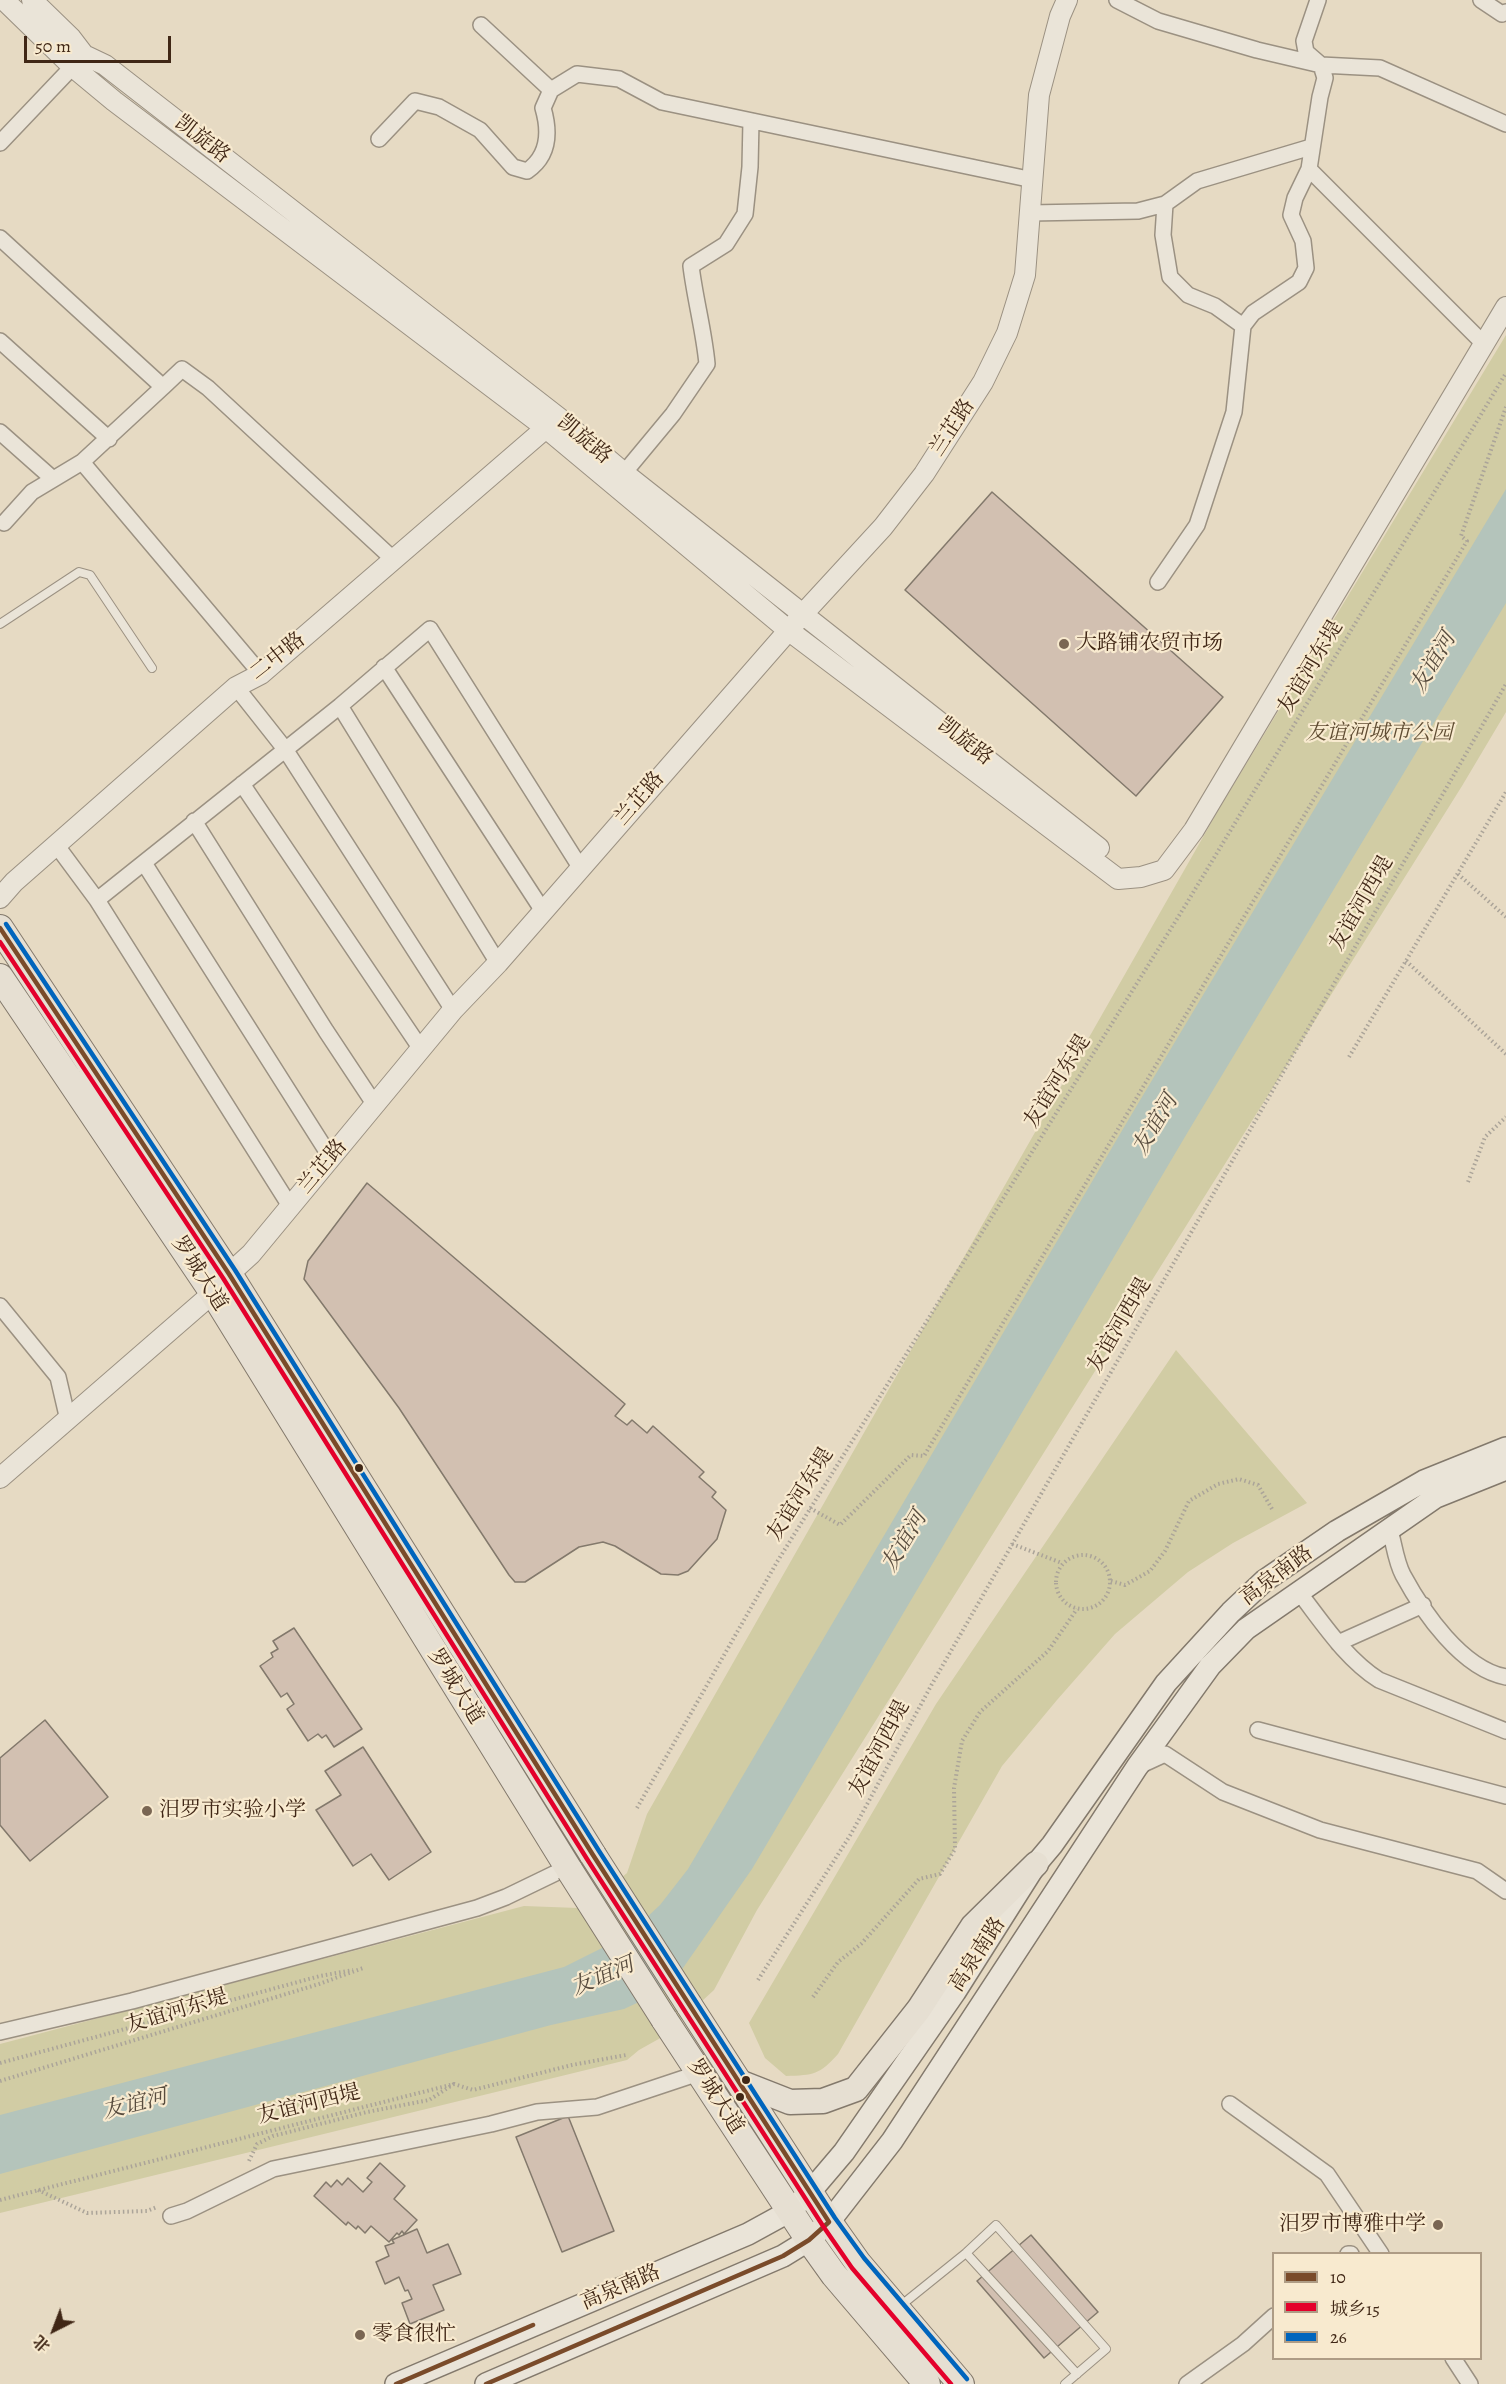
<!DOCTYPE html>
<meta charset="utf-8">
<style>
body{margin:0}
#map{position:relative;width:1506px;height:2384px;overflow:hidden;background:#e6dac3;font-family:Alegreya,"Noto Serif SC",serif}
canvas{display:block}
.legend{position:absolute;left:1272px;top:2252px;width:210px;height:108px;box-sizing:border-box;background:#f8eacf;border:2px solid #ae9c85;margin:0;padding:8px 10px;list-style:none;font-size:18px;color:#402716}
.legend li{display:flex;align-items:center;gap:12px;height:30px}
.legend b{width:30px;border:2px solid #ae9c85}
.north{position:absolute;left:24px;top:2300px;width:60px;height:60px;-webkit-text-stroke:4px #f8eacf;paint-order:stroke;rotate:222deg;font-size:16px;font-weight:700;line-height:24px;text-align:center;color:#402716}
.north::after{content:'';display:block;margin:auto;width:21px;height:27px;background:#402716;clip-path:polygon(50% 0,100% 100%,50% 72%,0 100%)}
.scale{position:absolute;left:24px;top:36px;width:147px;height:27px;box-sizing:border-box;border:3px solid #402716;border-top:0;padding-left:8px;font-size:18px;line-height:21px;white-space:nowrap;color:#402716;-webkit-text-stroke:4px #f8eacf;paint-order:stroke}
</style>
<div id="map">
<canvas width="1506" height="2384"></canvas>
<ul class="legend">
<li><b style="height:8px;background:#7a4b2a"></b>10</li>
<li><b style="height:8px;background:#e4002b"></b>城乡15</li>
<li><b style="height:8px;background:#0065bd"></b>26</li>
</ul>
<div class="north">北</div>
<div class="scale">50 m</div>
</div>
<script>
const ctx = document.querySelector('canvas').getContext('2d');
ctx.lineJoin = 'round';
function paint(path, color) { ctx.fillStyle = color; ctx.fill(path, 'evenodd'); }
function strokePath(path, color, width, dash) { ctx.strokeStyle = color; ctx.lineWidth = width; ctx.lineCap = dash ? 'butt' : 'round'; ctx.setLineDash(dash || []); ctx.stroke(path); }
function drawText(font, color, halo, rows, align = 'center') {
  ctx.font = font + ' Alegreya,"Noto Serif SC",serif'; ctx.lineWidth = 4.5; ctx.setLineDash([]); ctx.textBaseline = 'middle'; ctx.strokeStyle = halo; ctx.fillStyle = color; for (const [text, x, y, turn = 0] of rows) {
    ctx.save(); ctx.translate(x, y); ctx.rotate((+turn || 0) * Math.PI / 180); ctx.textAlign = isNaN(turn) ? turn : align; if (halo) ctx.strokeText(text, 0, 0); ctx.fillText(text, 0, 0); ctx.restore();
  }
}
paint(new Path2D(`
 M1506,335v377l-44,74 -705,1124 -43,80 -50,46 -25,14 -12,10 -627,153v-169l524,-138 54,2 24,-14 25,-21 20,-59 572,-1005z
 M1176,1350l131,153 -74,40 -45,29 -73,62 -58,66 -55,66 -164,288c-19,21 -24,21 -52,22l-21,-18 -16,-35 187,-319z`), '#d1cca4');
paint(new Path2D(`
 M1506,489v114l-317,527 -437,739 -83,119 -45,21 -73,16 -551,149v-59l564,-148 64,-32 32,-30 28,-36 442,-752z`), '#b4c4bb');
const building = new Path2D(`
 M992,492l231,205 -87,99 -231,-206z
 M367,1183l258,221 -10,12 12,9 5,-5 15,13 6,-7 51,46 -5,5 17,15 -4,5 14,13 -9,29 -29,32 -10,4 -17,-1 -46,-28 -12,-4 -24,5 -54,35h-10l-6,-7 -110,-167 -95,-129 4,-18z
 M294,1628l68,101 -28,18 -8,-12 -4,3 -4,-4 -10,7 -21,-32 7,-5 -7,-11 -6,4 -21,-31 13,-9 -2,-4 7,-4 -5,-8z
 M45,1720l63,77 -78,64 -30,-36v-67z
 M363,1747l68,105 -42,28 -18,-26 -18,12 -37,-56 25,-15 -16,-24z
 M568,2116l46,115 -52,21 -46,-115z
 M380,2163l25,23 -11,13 23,21 -13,14 -2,-3 -3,4 -2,-2 -8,9 -18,-16 -6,7 -7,-7 -2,3 -8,-7 -2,3 -32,-29 12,-14 5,5 6,-7 5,5 6,-7 15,14 9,-10 -5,-4z
 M417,2229l10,24 21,-9 13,30 -28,11 11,25 -34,14 -8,-21 10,-4 -4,-9 -3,1 -6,-14 -14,7 -9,-22 13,-6 -4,-10 9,-3 -2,-3z
 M1031,2235l67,77 -54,46 -67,-77z`);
paint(building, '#d2c0b1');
strokePath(building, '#83796c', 1.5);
const service = new Path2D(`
 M0,624l79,-52 11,3 62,93
 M966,2253l111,121
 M899,2307l67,-54 30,-28 110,124 -41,35`);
const minor = new Path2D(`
 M1117,0l41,21 99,29 64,15 59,3 126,56
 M1481,0l21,14 4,-2
 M481,25l70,65
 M379,139l36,-38 24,6 41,23 33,37 14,4c22,-15 23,-39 16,-63l8,-18 26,-16 42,5 43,23 371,78
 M0,143l78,-82
 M1309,169l175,175
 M1165,204l-2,31 7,42 18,18 27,11 28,20
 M1030,213l108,-2 27,-7 32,-23 114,-34
 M0,238l163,149 19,-18 26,19 185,171
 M0,341l109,98
 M0,432l53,47
 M82,462l179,212
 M624,473l49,-59 34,-50c-3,-33 -12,-65 -16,-98l35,-22 19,-30 5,-47 1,-46
 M4,523l28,-31 50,-30 81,-75
 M1158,582l39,-57 37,-113 9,-86 10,-13 46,-31 7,-14 -3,-27 -12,-26 4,-17 14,-29 11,-72 5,-19 -4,-13 -15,-13 -2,-11 14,-41
 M384,667l159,244
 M236,687l49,62 168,261
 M340,706l158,257
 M242,784l179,265
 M194,821l132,210 49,74
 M57,846l40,54 193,306
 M144,863l187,295
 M97,900l243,-194 90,-77 150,238
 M0,1306l58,71 10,43
 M1390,1530c4,14 6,32 13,45 20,37 59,94 103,102
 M1298,1591c25,32 47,67 81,89l127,51
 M1338,1643l85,-38
 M1258,1730l248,66
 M1139,1766l26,-12 58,38 97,38 157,41 29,20
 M0,2032l132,-31 345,-93 29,-11 62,-30
 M1230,2104l97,70 54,80
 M171,2216l16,-5 86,-42 218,-45 46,-12 60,-5 102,-34
 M1348,2254h3
 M1453,2358l17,26
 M1187,2384l56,-40 31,-28`);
const tertiary = new Path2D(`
 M4,0l69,67 41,34 432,327 242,202 330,249 23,-2 23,-7 30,-40 312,-523
 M32,0l39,38 13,17 21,10 454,353 65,55 475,375
 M0,898l14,-16 222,-195 25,-13 293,-253
 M0,1478l213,-185 16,-19 22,-20 202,-244 45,-47 304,-348 81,-88 41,-53 59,-92 24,-49 18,-58 14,-180 21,-79 7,-16`);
const secondary = new Path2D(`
 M396,2384l352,-150 42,-23 20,-19 34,-40 111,-160 81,-128 16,-19 114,-162 65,-71 33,-31 73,-50 87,-50 82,-33
 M486,2384l297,-128 26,-16 20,-18 63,-81 245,-374 73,-101 36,-37 190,-132 70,-28`);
const primary = new Path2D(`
 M739,2082l51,20 33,-1 33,-12 63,-80 54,-83 63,-62`);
const trunk = new Path2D(`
 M0,928l229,346 364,581
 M0,977l213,316 357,578
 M689,2005l140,217 29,41 103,121
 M664,2019l145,221 25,35 93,109`);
strokePath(service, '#9b9182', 10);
strokePath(minor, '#9b9182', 18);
strokePath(tertiary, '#9b9182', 22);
strokePath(secondary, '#83796c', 24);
strokePath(primary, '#83796c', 27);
strokePath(trunk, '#83796c', 28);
strokePath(new Path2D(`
 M1458,874l48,43
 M1406,961l100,93
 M1349,1057l157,-265
 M1468,1182l17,-45 21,-20
 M810,1508l30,17 71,-70 13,1 543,-915 -6,-5 45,-129
 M1012,1544l50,19
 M1056 1582a27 27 0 1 1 54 0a27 27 0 1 1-54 0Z
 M1111,1581l14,4 25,-14 15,-20 24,-50 29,-17 21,-5 19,6 14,24
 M637,1808l140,-246 408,-656 321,-533
 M758,1980l93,-146 81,-150 574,-1000
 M813,1997l25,-35 23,-18 58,-65 21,-5 15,-25 -1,-61 8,-47 18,-29 68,-61 29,-42
 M0,2063l320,-87 33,-6
 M0,2081l319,-97 44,-16
 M249,2161l8,-17 16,-8 94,-24 62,-12 25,-16
 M38,2190l49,23 60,-2 10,-4
 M0,2200l454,-116 19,6 99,-25 54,-10`), '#aba499', 4, [1.5, 3]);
strokePath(service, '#eae4d8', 8);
strokePath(minor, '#eae4d8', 15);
strokePath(tertiary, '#eae4d8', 20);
strokePath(secondary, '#eae4d8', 21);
strokePath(primary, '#e6dfd2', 24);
strokePath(trunk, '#e6dfd2', 26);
const trunkBridge = new Path2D(`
 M593,1855l96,150
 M570,1871l94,148`);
strokePath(trunkBridge, '#83796c', 28, []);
strokePath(trunkBridge, '#e6dfd2', 26);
strokePath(new Path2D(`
 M0,928l229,346 364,581 236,367 -20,18 -26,16 -297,128
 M396,2384l137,-59`), '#7a4b2a', 4.5);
strokePath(new Path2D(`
 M0,942l223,336 364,581 236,367 29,42 99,116`), '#e4002b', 4.5);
strokePath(new Path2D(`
 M6,924l229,346 364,581 236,367 29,40 103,121`), '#0065bd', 4.5);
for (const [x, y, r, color] of [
 [1064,644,6,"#7a6653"],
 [359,1468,5,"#402716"],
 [147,1811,6,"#7a6653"],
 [746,2080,5,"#402716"],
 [740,2097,5,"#402716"],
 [1438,2225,6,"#7a6653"],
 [360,2335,6,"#7a6653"]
]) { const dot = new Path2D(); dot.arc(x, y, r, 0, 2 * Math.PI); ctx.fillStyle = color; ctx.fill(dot); strokePath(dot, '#f8eacf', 2); }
drawText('21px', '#402716', '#f8eacf', [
 ["凯旋路",202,140,38],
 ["兰芷路",953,428,-57],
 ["凯旋路",584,440,40],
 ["二中路",278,657,-38],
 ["友谊河东堤",1311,668,-59],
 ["凯旋路",965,742,38],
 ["兰芷路",640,799,-49],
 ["友谊河西堤",1362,904,-60],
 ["友谊河东堤",1058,1082,-58],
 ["兰芷路",323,1167,-50],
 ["罗城大道",199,1274,57],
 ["友谊河西堤",1120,1326,-60],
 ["友谊河东堤",801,1495,-58],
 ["高泉南路",1277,1576,-37],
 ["罗城大道",455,1687,58],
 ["友谊河西堤",880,1749,-62],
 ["高泉南路",978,1955,-57],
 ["友谊河东堤",177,2012,-17],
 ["罗城大道",715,2097,57],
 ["友谊河西堤",309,2105,-14],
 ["高泉南路",621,2288,-23]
]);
drawText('21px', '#402716', '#f8eacf', [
 ["大路铺农贸市场",1076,644],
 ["汨罗市实验小学",159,1811],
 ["汨罗市博雅中学",1426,2225,"right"],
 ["零食很忙",372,2335]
], 'left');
drawText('italic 21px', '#604d33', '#f8eacf', [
 ["友谊河城市公园",1379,734]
]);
drawText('italic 22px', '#584c3e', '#f8eacf', [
 ["友谊河",1434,663,-59],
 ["友谊河",1156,1125,-59],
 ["友谊河",905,1542,-59],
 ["友谊河",603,1977,-23],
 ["友谊河",135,2105,-14]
]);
</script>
